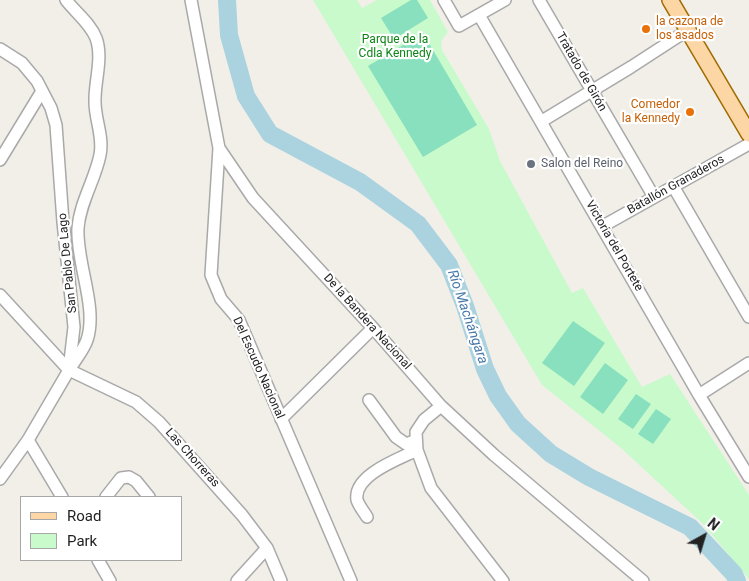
<!DOCTYPE html>
<meta charset="utf-8">
<style>
body{margin:0}
#map{position:relative;width:749px;height:581px;overflow:hidden;background:#f2efe9;font-family:Roboto,sans-serif}
canvas{display:block}
.legend{position:absolute;left:20px;top:496px;width:162px;height:65px;box-sizing:border-box;background:#fff;border:1px solid #a7a7a7;margin:0;padding:6px 9px;list-style:none;font-size:15px;color:#222}
.legend li{display:flex;align-items:center;gap:10px;height:25px}
.legend b{width:25px;border:1px solid #a7a7a7}
.north{position:absolute;left:679px;top:511px;width:50px;height:50px;-webkit-text-stroke:4px #fff;paint-order:stroke;rotate:39deg;font-size:14px;font-weight:700;line-height:20px;text-align:center;color:#222}
.north::after{content:'';display:block;margin:auto;width:18px;height:22px;background:#222;clip-path:polygon(50% 0,100% 100%,50% 72%,0 100%)}
</style>
<div id="map">
<canvas width="749" height="581"></canvas>
<ul class="legend">
<li><b style="height:6px;background:#fcd6a4"></b>Road</li>
<li><b style="height:14px;background:#c8facc"></b>Park</li>
</ul>
<div class="north">N</div>
</div>
<script>
const ctx = document.querySelector('canvas').getContext('2d');
ctx.lineJoin = 'round';
function paint(path, color) { ctx.fillStyle = color; ctx.fill(path, 'evenodd'); }
function strokePath(path, color, width, dash) { ctx.strokeStyle = color; ctx.lineWidth = width; ctx.lineCap = dash ? 'butt' : 'round'; ctx.setLineDash(dash || []); ctx.stroke(path); }
function drawText(font, color, halo, rows, align = 'center') {
  ctx.font = font + ' Roboto,sans-serif'; ctx.lineWidth = 4.5; ctx.setLineDash([]); ctx.textBaseline = 'middle'; ctx.strokeStyle = halo; ctx.fillStyle = color; for (const [text, x, y, turn = 0] of rows) {
    ctx.save(); ctx.translate(x, y); ctx.rotate((+turn || 0) * Math.PI / 180); ctx.textAlign = isNaN(turn) ? turn : align; if (halo) ctx.strokeText(text, 0, 0); ctx.fillText(text, 0, 0); ctx.restore();
  }
}
paint(new Path2D(`
 M313,0h44l5,8 15,-8h53l18,32 -7,9 1,9 47,79 11,32 72,132 11,-5 59,99 28,-13 79,121v84l-46,-55 -82,-76 -79,-63z`), '#c8facc');
paint(new Path2D(`
 M411,0h6l11,18 -34,21 -13,-21z
 M423,33l54,92 -54,32 -55,-91z
 M573,321l32,22 -31,43 -32,-23z
 M605,363l23,17 -25,34 -23,-17z
 M636,394l15,10 -18,25 -15,-10z
 M656,409l15,10 -18,25 -15,-10z`), '#88e0be');
strokePath(new Path2D(`
 M227,0l2,35 17,61 24,38 90,48 58,42 31,41 16,41 20,63 13,27 20,28 33,30 38,23 101,50 44,47 3,7`), '#aad3df', 18);
const minor = new Path2D(`
 M66,0c10,13 24,23 30,38 7,19 -1,42 -1,61 -1,19 9,37 5,56 -5,25 -20,47 -22,73 -2,35 20,79 9,112 -3,9 -11,19 -16,27
 M191,0l28,148 34,50 120,130 68,78 53,49 149,126
 M444,0l15,26 46,-26
 M539,0l115,197
 M479,15l220,380 50,82
 M0,49l22,14 15,18 14,27 5,17 7,97 11,105 -5,43 -41,70 -28,39
 M542,121l89,-54 57,-37
 M219,148l-8,127 10,24 18,21 112,261
 M0,160l42,-69
 M673,186l76,131
 M603,226l146,-82
 M0,295l69,75 67,32 23,20 83,93 25,33 14,33
 M699,395l50,-32
 M369,400l27,37 10,7 10,-4
 M441,406l-17,14 -8,12 1,18 14,38 72,93
 M281,419l92,-91
 M28,440l34,57
 M106,497l15,-19 8,-1 7,4 13,16
 M367,517c-3,-5 -8,-11 -10,-17 -4,-25 42,-41 60,-50
 M98,560l12,21
 M237,581l30,-33`);
const major = new Path2D(`
 M670,0l79,134`);
strokePath(minor, '#a9a9a9', 14);
strokePath(major, '#a06b00', 18);
strokePath(minor, '#fff', 11);
strokePath(major, '#fcd6a4', 15);
for (const [x, y, r, color] of [
 [646,29,5,"#e8710a"],
 [690,112,5,"#e8710a"],
 [531,164,5,"#6b7280"]
]) { const dot = new Path2D(); dot.arc(x, y, r, 0, 2 * Math.PI); ctx.fillStyle = color; ctx.fill(dot); strokePath(dot, '#fff', 2); }
drawText('12px', '#c56008', '#fff', [
 ["la cazona de",656,22],
 ["los asados",656,36],
 ["Comedor",680,105,"right"],
 ["la Kennedy",680,119,"right"]
], 'left');
drawText('12px', '#0c8416', '#fff', [
 ["Parque de la",395,40],
 ["Cdla Kennedy",395,54]
]);
drawText('12px', '#222', '#fff', [
 ["Tratado de Girón",581,72,60],
 ["Batallón Granaderos",676,185,-29],
 ["Victoria del Portete",614,246,60],
 ["San Pablo De Lago",68,263,-96],
 ["De la Bandera Nacional",367,322,48],
 ["Del Escudo Nacional",258,368,66],
 ["Las Chorreras",192,458,48]
]);
drawText('12px', '#5b616d', '#fff', [
 ["Salon del Reino",541,164]
], 'left');
drawText('italic 14px', '#4a7aab', '#fff', [
 ["Río Machángara",467,317,71]
]);
</script>
